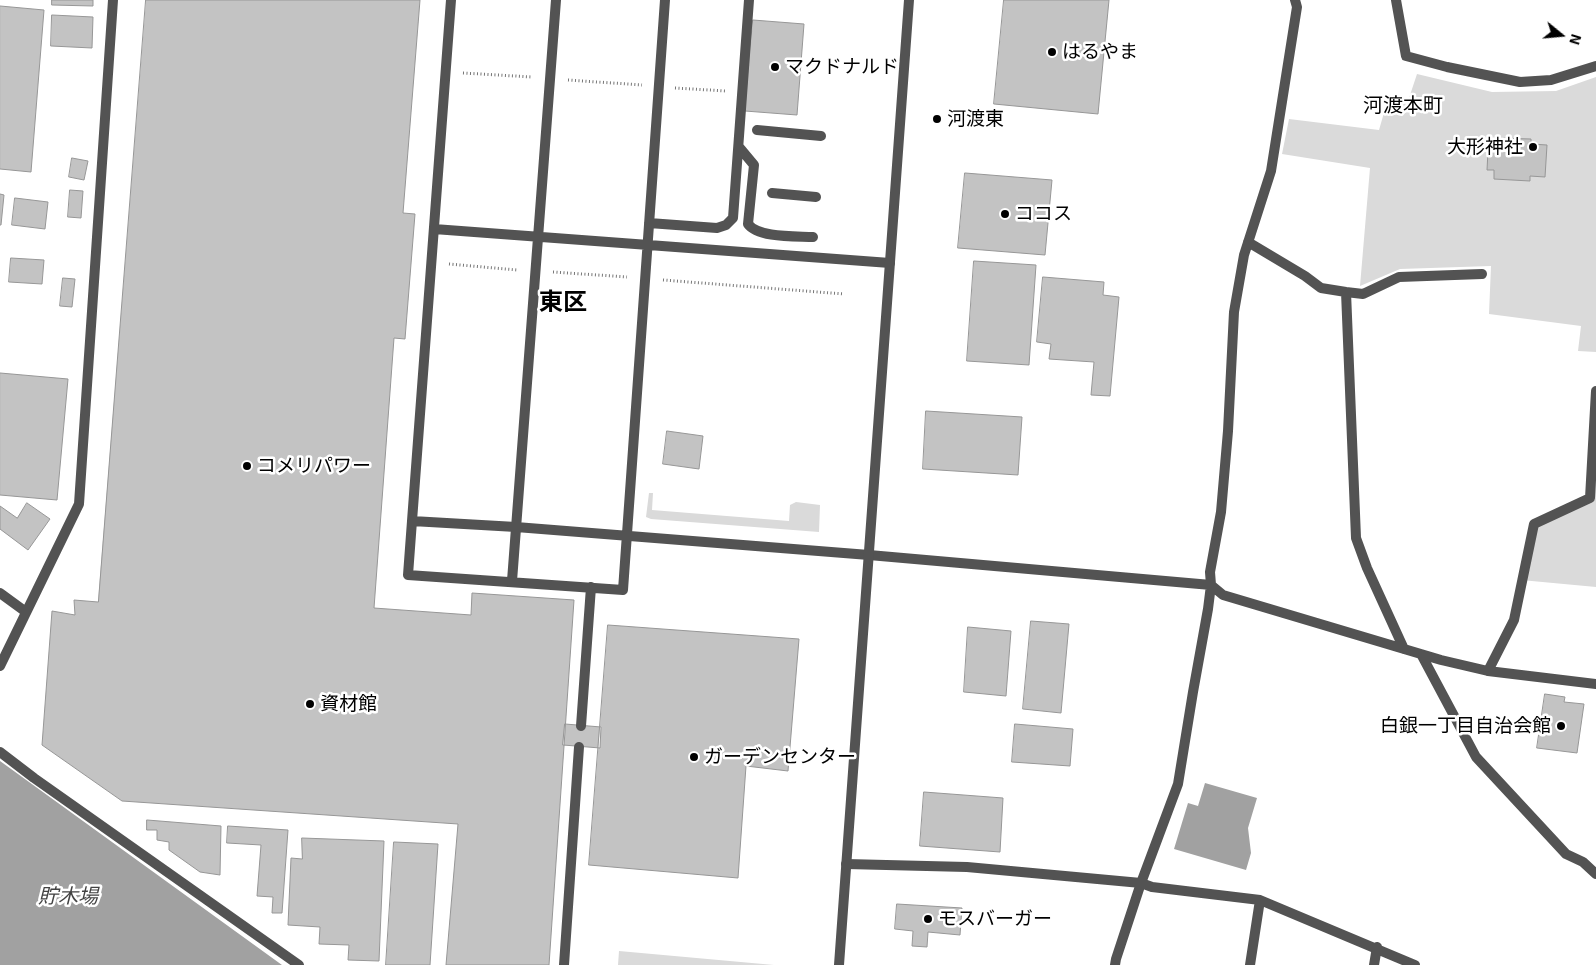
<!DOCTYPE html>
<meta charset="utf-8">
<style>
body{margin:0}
#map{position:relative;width:1596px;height:965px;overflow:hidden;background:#fff;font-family:"Exo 2",sans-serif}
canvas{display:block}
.north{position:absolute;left:1536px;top:10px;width:50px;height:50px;-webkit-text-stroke:4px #fff;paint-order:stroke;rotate:107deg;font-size:14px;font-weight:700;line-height:20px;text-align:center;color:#000}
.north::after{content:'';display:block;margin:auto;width:18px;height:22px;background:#000;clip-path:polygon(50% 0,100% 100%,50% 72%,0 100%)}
</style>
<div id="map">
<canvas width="1596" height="965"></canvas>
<div class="north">N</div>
</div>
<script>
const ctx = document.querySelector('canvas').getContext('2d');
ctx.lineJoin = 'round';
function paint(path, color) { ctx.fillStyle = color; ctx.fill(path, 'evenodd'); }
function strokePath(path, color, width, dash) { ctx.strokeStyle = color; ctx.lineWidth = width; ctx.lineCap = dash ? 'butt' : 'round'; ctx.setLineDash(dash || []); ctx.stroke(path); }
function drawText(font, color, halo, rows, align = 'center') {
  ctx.font = font + ' "Exo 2","Noto Sans JP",sans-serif'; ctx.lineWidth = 5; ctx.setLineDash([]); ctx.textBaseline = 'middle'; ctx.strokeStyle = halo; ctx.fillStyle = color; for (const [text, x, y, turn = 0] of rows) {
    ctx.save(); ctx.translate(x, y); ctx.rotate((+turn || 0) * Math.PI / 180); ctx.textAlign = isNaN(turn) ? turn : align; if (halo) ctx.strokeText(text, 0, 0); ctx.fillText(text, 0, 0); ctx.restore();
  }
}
paint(new Path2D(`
 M1417,74l75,18 64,-1 40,-14v275l-18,-1 3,-25 -92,-12 2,-48 -91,3 -40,17 10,-118 -88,-14 7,-35 90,11 9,-31 19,5z
 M1596,391v196l-75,-7 13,-56 56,-26z
 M649,493h4l-1,17 137,11 1,-16 6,-3 24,3 -1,27 -168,-13 -5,-2z
 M619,951l155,14h-156z`), '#dadada');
paint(new Path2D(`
 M0,761l282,204h-282z
 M1205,783l52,15 -9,30 3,25 -5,17 -72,-21 14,-46 10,3z`), '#a1a1a1');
const building = new Path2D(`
 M52,0h41v6l-41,-1z
 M146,0h274l-17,213 12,1 -10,125 -11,-1 -20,270 97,7 1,-22 102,7 -25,365h-103l12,-141 -336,-23 -80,-56 10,-134 23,4 -1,-15 24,2z
 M1004,0h105l-11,114 -104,-10z
 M0,6l44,4 -13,162 -31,-3z
 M52,15l41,2 -1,31 -41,-2z
 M753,20l51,4 -7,91 -52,-4z
 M1495,138l36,1v5l16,1 -2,32 -15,-1v5l-36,-2v-9h-7l1,-19h6z
 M72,158l16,3 -4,19 -15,-3z
 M965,173l87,7 -7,75 -87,-7z
 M70,190l13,1 -2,27 -13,-1z
 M0,194l4,1 -3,30h-1z
 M15,198l33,4 -3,27 -33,-4z
 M11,258l33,2 -2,24 -33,-2z
 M974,261l62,4 -7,100 -62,-4z
 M1043,277l61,5 -1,13 16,2 -9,99 -19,-1 3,-33 -45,-3 2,-15 -14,-2z
 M63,278l12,1 -3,28 -12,-1z
 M0,373l68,6 -11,121 -57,-5z
 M926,411l96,6 -4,58 -95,-6z
 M667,431l36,5 -4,33 -36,-5z
 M27,503l23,16 -22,31 -28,-21v-23l17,12z
 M1031,621l38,3 -8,89 -38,-4z
 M608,625l191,14 -11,132 -42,-5 -8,112 -149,-13z
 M968,627l43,4 -5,65 -42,-4z
 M1545,694l20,3 -1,5 20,2 -7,49 -40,-5z
 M565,724l36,3 -1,21 -37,-3z
 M1015,724l58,5 -3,37 -58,-4z
 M924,792l79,6 -3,54 -80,-6z
 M147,820l74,6 -1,49 -20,-3 -31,-22v-8l-12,-2v-10h-10z
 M228,826l60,4 -6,83h-10l1,-16 -16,-1 4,-51 -34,-2z
 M302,838l82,3 -5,120 -31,-1 1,-15 -30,-1 1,-17 -32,-2 3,-67 11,1z
 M394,842l44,2 -8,121h-44z
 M897,904l65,4 -2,27 -32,-3 -1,15 -15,-1 1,-15 -18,-2z`);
paint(building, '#c3c3c3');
strokePath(building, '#979797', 1);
strokePath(new Path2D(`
 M463,73l69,4
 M568,80l74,5
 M675,88l51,3
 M449,264l68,6
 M553,272l74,5
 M663,280l181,14`), '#757575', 3, [1, 2.5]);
strokePath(new Path2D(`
 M451,0l-39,521 104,6 353,28
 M757,130l64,6
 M739,147l15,18 -6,59c10,14 48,12 65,13
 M772,193l44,4
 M649,223l68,5 9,-3 7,-7 16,-218
 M434,229l456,34
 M412,521l-4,54 215,15 42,-590
 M512,581l44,-581
 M581,726l10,-139
 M564,965l15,-218`), '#535353', 10);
strokePath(new Path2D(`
 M1396,0l10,56 41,11 73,15 31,-2 45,-14
 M1248,242l57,34 16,12 25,4 17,2 36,-17 83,-3
 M1346,292l10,246 11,30 37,81
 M869,555l342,30 12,10 218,65 47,11 108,13
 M0,593l26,19
 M1421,654l55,103 90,97 17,8 13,12
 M0,666l79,-162 34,-504
 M1488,671l26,-51 20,-96 56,-26 6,-107
 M0,752l34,26 265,187
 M846,864l121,3 174,16 11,4 108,13 155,65
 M1115,965l1,-6 25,-76 37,-99 15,-92 15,-83 3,-24 -1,-13 11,-60 7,-81 6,-119 10,-57 27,-84 26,-164 -2,-7
 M1250,965l10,-65
 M1374,965l3,-18`), '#535353', 10);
strokePath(new Path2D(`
 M839,965l70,-965`), '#535353', 10);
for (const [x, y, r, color] of [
 [1052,52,5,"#000"],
 [775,67,5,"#000"],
 [937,119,5,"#000"],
 [1533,147,5,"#000"],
 [1005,214,5,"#000"],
 [247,466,5,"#000"],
 [310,704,5,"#000"],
 [1561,726,5,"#000"],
 [694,757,5,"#000"],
 [928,919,5,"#000"]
]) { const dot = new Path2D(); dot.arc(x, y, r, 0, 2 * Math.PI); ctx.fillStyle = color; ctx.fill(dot); strokePath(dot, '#fff', 2); }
drawText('19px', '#000', '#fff', [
 ["はるやま",1062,52],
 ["マクドナルド",785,67],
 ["河渡東",947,119],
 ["大形神社",1523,147,"right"],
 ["ココス",1015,214],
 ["コメリパワー",257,466],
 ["資材館",320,704],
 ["白銀一丁目自治会館",1551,726,"right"],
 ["ガーデンセンター",704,757],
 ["モスバーガー",938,919]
], 'left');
drawText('20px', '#000', '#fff', [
 ["河渡本町",1403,105]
]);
drawText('italic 20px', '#424242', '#fff', [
 ["貯木場",68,896]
]);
drawText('bold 24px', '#000', '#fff', [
 ["東区",563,302]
]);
</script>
